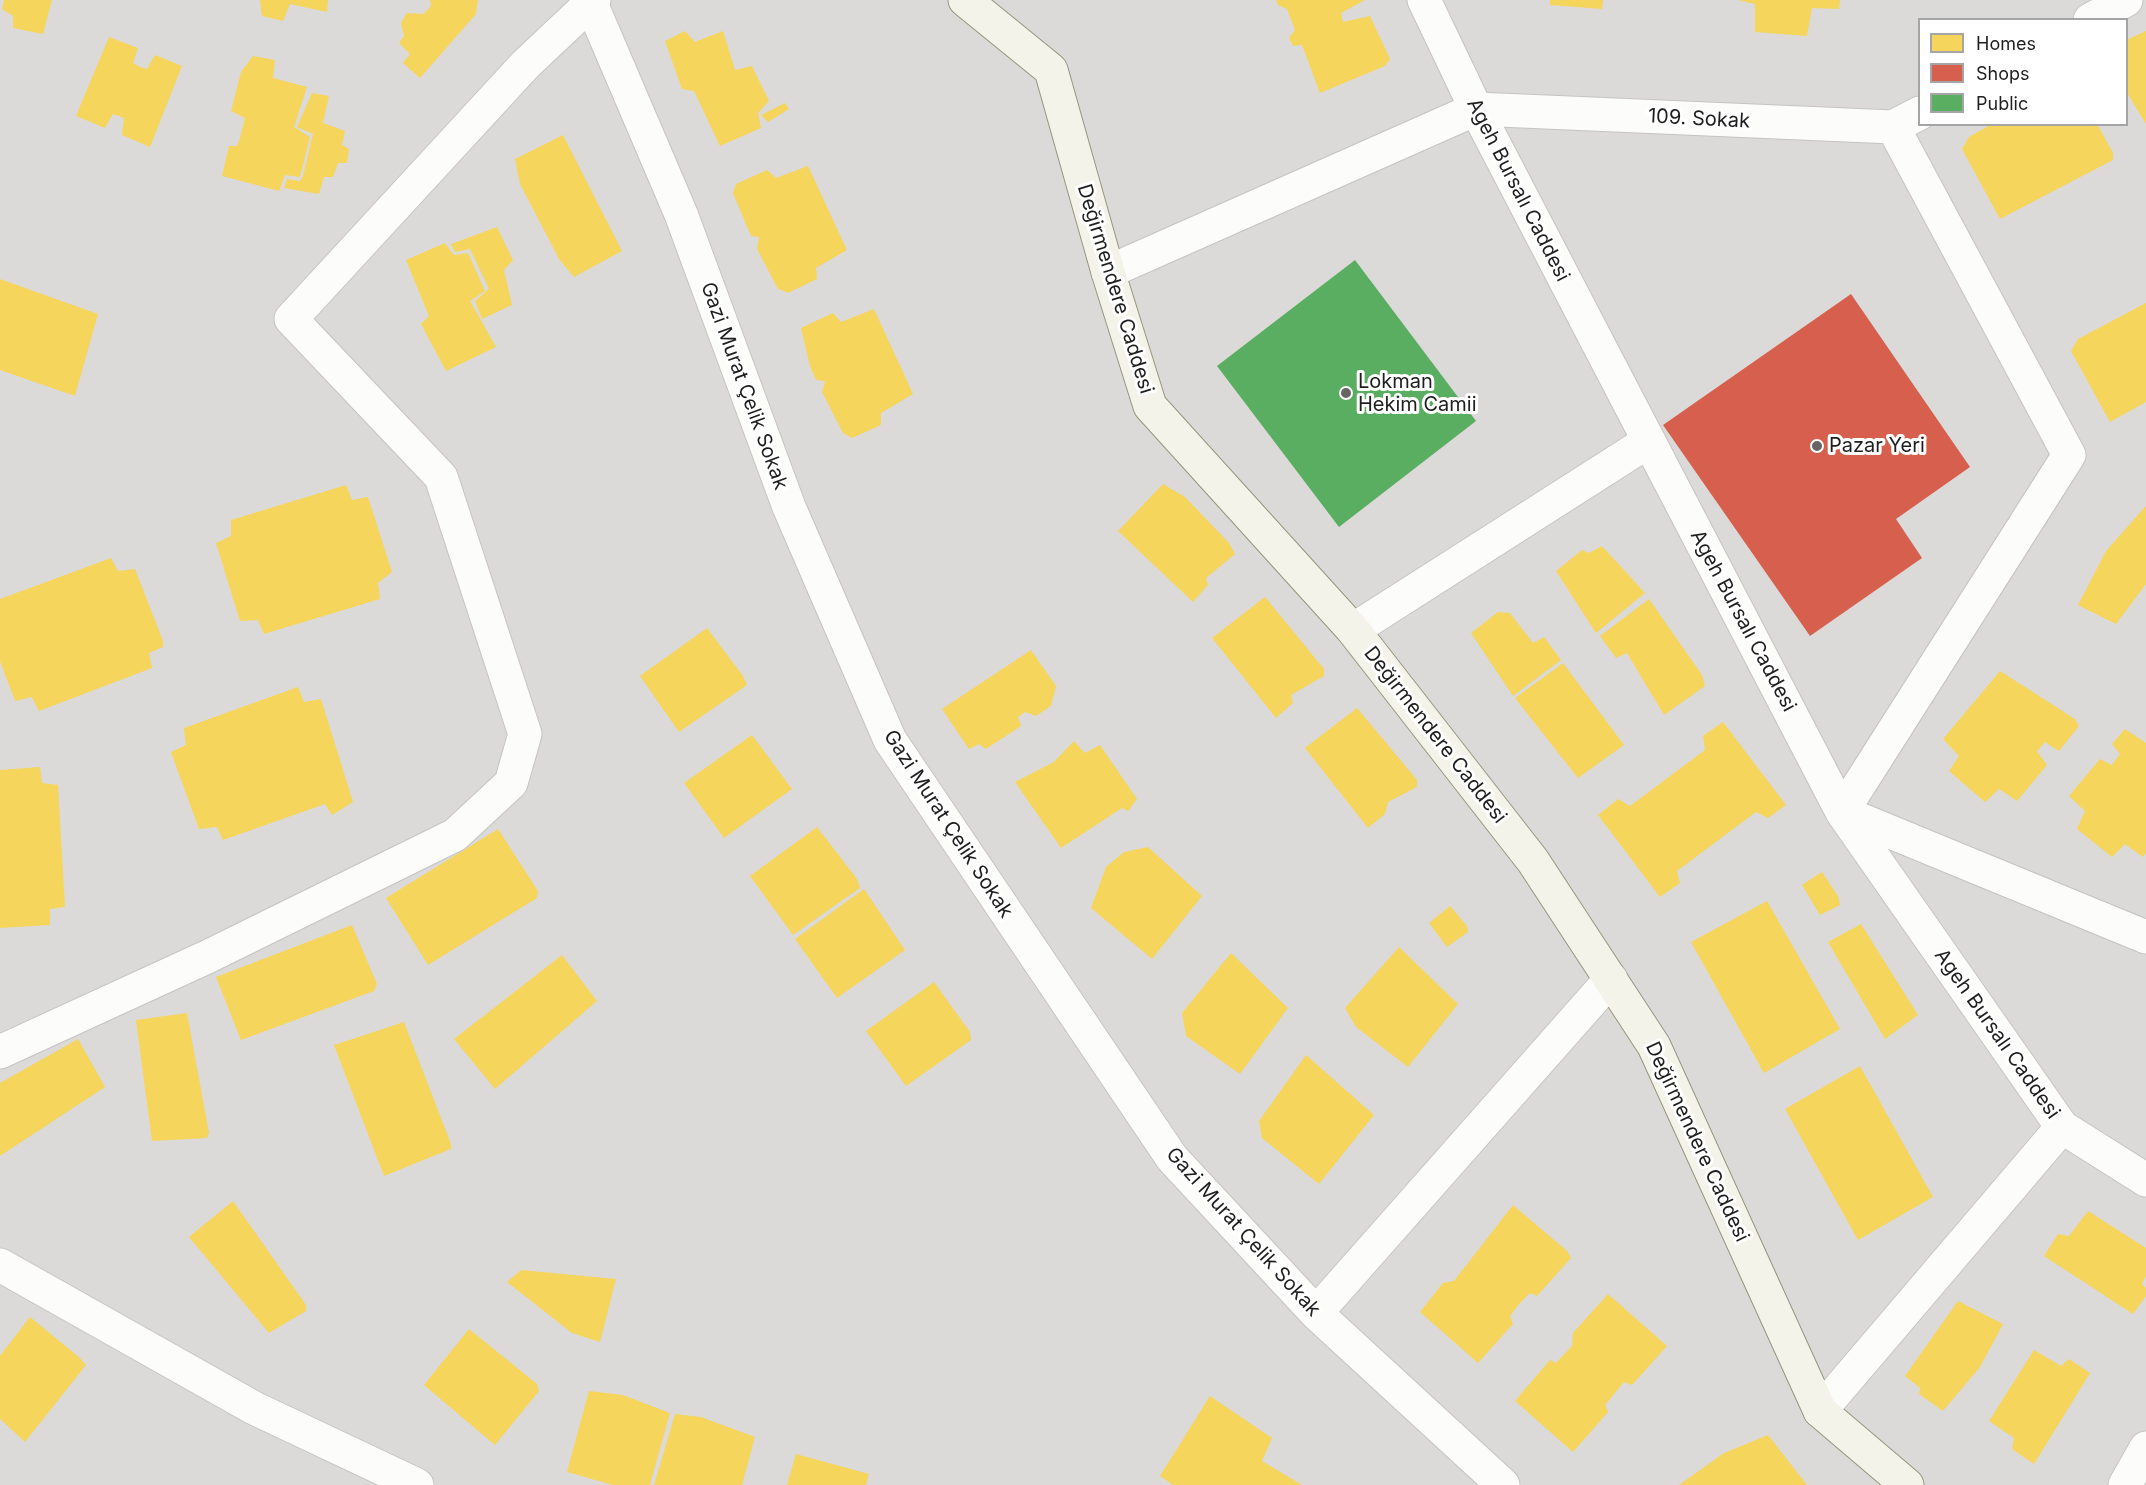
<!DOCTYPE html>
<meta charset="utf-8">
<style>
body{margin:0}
#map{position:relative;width:2146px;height:1485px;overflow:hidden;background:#eceae6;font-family:Inter,sans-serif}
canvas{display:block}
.legend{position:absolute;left:1918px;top:18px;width:210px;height:108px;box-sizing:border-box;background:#fff;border:2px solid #a5a5a5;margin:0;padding:8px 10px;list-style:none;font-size:18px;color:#1e1e1e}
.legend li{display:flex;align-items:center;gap:12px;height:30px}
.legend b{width:30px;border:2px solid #a5a5a5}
</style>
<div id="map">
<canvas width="2146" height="1485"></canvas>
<ul class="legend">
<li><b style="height:16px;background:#f6d55c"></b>Homes</li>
<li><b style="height:16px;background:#d6604d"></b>Shops</li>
<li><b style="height:16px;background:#5aae61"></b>Public</li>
</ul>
</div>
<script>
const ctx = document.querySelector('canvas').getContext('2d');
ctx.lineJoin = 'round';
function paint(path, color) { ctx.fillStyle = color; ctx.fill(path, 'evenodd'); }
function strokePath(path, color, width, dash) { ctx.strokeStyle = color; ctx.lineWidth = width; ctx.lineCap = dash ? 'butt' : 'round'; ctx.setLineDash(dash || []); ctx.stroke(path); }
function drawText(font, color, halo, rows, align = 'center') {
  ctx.font = font + ' Inter,sans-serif'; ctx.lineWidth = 6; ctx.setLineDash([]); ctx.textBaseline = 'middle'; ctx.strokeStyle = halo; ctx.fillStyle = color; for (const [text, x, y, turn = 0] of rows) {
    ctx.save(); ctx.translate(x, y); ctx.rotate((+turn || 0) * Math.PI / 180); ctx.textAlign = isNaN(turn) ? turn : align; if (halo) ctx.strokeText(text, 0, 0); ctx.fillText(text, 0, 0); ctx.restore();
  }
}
paint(new Path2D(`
 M0,0h2146v1485h-2146zM1920,20h206v104h-206z`), '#dbdad8');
paint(new Path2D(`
 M4,0h48l-9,34 -30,-6v-12l-11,-7z
 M260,0h68l-1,12 -37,-8 -7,17 -21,-5z
 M430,0h48l-2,14 -56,64 -17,-15 7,-9 -11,-11 5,-7 -3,-13 6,-10 17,1 7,-8z
 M1276,0h89l-24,13 2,9 27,-6 20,43 -5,7 -65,27 -18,-48 -9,1 -4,-8 6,-8 -8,-21 -9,-4z
 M1550,0h53l-1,9 -52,-4z
 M1738,0h102l-1,9 -27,-1 -5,28 -52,-4v-28z
 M685,31l10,11 28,-11 12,39 17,-4 17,35 -11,12 3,15 -41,18 -26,-55 -12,-2 -17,-48z
 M2146,31v93l-20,-33v-51z
 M109,37l29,11 -5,15 7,4 7,2 8,-14 27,11 -32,81 -28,-12 2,-17 -11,-4 -8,14 -29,-12z
 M253,56l22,4 -2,18 34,9 -13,40 16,10 -10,40 -15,-2 -6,16 -57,-15 7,-30h8l3,-8 5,-20 -14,-7 10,-39z
 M312,93l17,3 -6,27 22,8 -3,14 7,4 -2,14h-9l-5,14h-9l-5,17 -35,-6 3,-9 13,2 3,-5 10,-42 -16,-7z
 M785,103l4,6 -21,13 -7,-7z
 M1992,124h105l16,29v7l-113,59 -38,-70 7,-12z
 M563,135l59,116 -48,26 -15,-18 -39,-75 -5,-25z
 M808,166l39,84 -31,18 1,11 -29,14 -10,-4 -21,-40 2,-12 -8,-1 -18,-43 3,-9 31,-14 9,8z
 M497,227l16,33 -9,10 8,35 -30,14 -7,-18 14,-12 -19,-40 -15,3 -4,-8z
 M445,243l9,12 14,-2 17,38 -15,10 26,46 -50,24 -25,-47 8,-8 -23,-56z
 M0,279l98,35 -23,82 -75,-26z
 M2146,303v99l-36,20 -39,-71 7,-12z
 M874,309l39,85 -32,19v12l-29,13 -9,-5 -21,-41 3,-11 -9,-1 -6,-14 -9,-38 32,-15 8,9z
 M1163,484l22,13 44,46 6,11 -29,24 2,7 -15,17 -75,-71z
 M346,485l6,15 16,-3 24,75 -14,11 2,16 -116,35 -6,-14 -18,1 -24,-78 15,-7v-16z
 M2146,506v78l-30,40 -38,-19 28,-54z
 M1602,546l43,47 -49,40 -40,-62 26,-21 7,3z
 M111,558l7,13 17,-2 28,72v6l-14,6 3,15 -113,43 -7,-14 -17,4 -15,-40v-62z
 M1265,597l59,72v7l-33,19 2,8 -17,15 -64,-80z
 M1649,599l53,76 3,11 -41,29 -37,-62 -11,5 -16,-22z
 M1498,612l12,1 23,30 11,-6 17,23 -48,36 -42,-63z
 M707,628l36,48 4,9 -68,47 -39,-56z
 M1031,650l25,36 -5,20 -15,10 -11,-4 -7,5 3,9 -35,23 -7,-5 -10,5 -27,-40z
 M1563,663l61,82 -46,33 -63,-80z
 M2000,671l75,48 4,7 -20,25 -14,-9 -8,9 10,14 -30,36 -18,-12 -14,13 -36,-31 10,-15 -16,-17z
 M298,687l6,15 17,-3 32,103 -21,13 -7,-11 -102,36 -6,-13 -18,2 -28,-77 15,-7 -2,-17z
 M1357,708l60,72v7l-29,15 -3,12 -17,14 -63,-80z
 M1723,722l63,83 -18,13 -12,-6 -79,59 3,12 -20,14 -62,-82 20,-16 12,7 75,-56 -2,-14z
 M2125,729l21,14v110l-3,4 -18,-13 -13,13 -35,-28 8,-18 -16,-15 31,-37 12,6 8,-11 -8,-10z
 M752,735l40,54 -68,49 -40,-55z
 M1074,741l11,12 15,-8 37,54 -9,12 -6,-3 -61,40 -46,-66 39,-20z
 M40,767l2,16 16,2 7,122 -15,2v16l-50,3v-158z
 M817,827l40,52 3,9 -67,47 -43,-59z
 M498,829l40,62 -1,7 -109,67 -42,-67z
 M1148,847l54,49 -50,63 -61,-51 15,-41 18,-15z
 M1822,872l16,24 2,9 -20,10 -18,-30z
 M864,889l41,61 -68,48 -42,-59z
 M1767,901l73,128 -76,44 -73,-131z
 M1450,906l17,20 1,6 -21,15 -18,-24z
 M1861,924l57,91 -33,24 -57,-97z
 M352,925l25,59 -3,7 -133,49 -25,-63z
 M1399,947l59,57 -50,63 -52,-40 -11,-19z
 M1231,953l57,55 -48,66 -54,-38 -4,-23z
 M562,955l35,46 -102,88 -41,-50z
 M934,982l36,50 1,8 -65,46 -40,-55z
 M187,1013l22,120 -2,5 -55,3 -16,-121z
 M404,1022l47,122v5l-67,27 -50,-131z
 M78,1039l27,48 -105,69v-73z
 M1306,1055l68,60 -55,69 -57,-46 -3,-17z
 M1860,1066l73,131 -75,43 -73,-131z
 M233,1201l73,104v6l-37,22 -80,-96z
 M1513,1205l54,46 4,7 -34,38 -7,-3 -11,11 -9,12 3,8 -35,39 -58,-51 23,-29 11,-2z
 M2088,1211l58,37v28l-4,8 4,4v8l-13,18 -89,-58 14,-22 11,2z
 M521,1270l95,9 -16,63 -28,-9 -65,-51z
 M1608,1294l59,52 -35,39 -8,-3 -19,23 3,7 -35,40 -58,-51 35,-41 6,3 16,-17 1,-13z
 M1958,1301l45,23 -23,43 -37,44 -24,-17 1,-6 -15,-12z
 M30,1317l50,41 6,7 -61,77 -25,-23v-63z
 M469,1329l68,55 2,7 -44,54 -71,-60z
 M2034,1350l27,16 8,-7 21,14 -56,91 -22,-15 2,-11 -25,-17z
 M589,1391l34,4 47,18 -20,72h-37l-46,-13z
 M1210,1396l62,42 -10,23 40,24h-129l-13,-9z
 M675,1414l26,3 54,20 -13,48h-88z
 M1768,1435l39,50h-128l45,-32z
 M796,1454l73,20 -3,11h-79z`), '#f6d55c');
paint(new Path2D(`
 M1851,294l119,173 -74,52 26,39 -112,78 -147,-211z`), '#d6604d');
paint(new Path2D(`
 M1355,260l121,161 -137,106 -122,-161z`), '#5aae61');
const street = new Path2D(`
 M587,0l3,1 91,213 108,293 101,233 282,418 144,155 187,172
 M1424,0l52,109 366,703 220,315 84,53
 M2090,20l36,-20
 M1893,127l176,328 -227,357 304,125
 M1108,272l368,-163 417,18 27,-14
 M1353,630l296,-189
 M0,1052l207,-95 248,-122 56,-52 14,-49 -84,-257 -150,-158 234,-254 69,-65
 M0,1265l254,143 163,77
 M1316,1313l295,-334
 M1820,1411l242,-284
 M2125,1485l21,-37`);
const secondary = new Path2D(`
 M965,0l86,70 57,202 42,134 203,224 180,231 121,185 166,365 87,74`);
strokePath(street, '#c5c4c2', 35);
strokePath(secondary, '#96967e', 35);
strokePath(street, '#fcfcfb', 33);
strokePath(secondary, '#f3f3e9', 33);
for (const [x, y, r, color] of [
 [1346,393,6,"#666564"],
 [1817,446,6,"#666564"]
]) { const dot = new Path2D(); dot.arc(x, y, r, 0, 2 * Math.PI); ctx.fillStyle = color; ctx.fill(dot); strokePath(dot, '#fff', 2); }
drawText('20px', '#1e1e1e', '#fff', [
 ["109. Sokak",1699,119,3],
 ["Ageh Bursalı Caddesi",1518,190,63],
 ["Değirmendere Caddesi",1115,289,73],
 ["Gazi Murat Çelik Sokak",744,386,70],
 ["Ageh Bursalı Caddesi",1743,621,62],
 ["Değirmendere Caddesi",1435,735,52],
 ["Gazi Murat Çelik Sokak",948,824,57],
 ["Ageh Bursalı Caddesi",1997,1034,55],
 ["Değirmendere Caddesi",1697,1142,65],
 ["Gazi Murat Çelik Sokak",1243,1232,48]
]);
drawText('20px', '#1e1e1e', '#fff', [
 ["Lokman",1358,382],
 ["Hekim Camii",1358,405],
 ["Pazar Yeri",1829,446]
], 'left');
</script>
